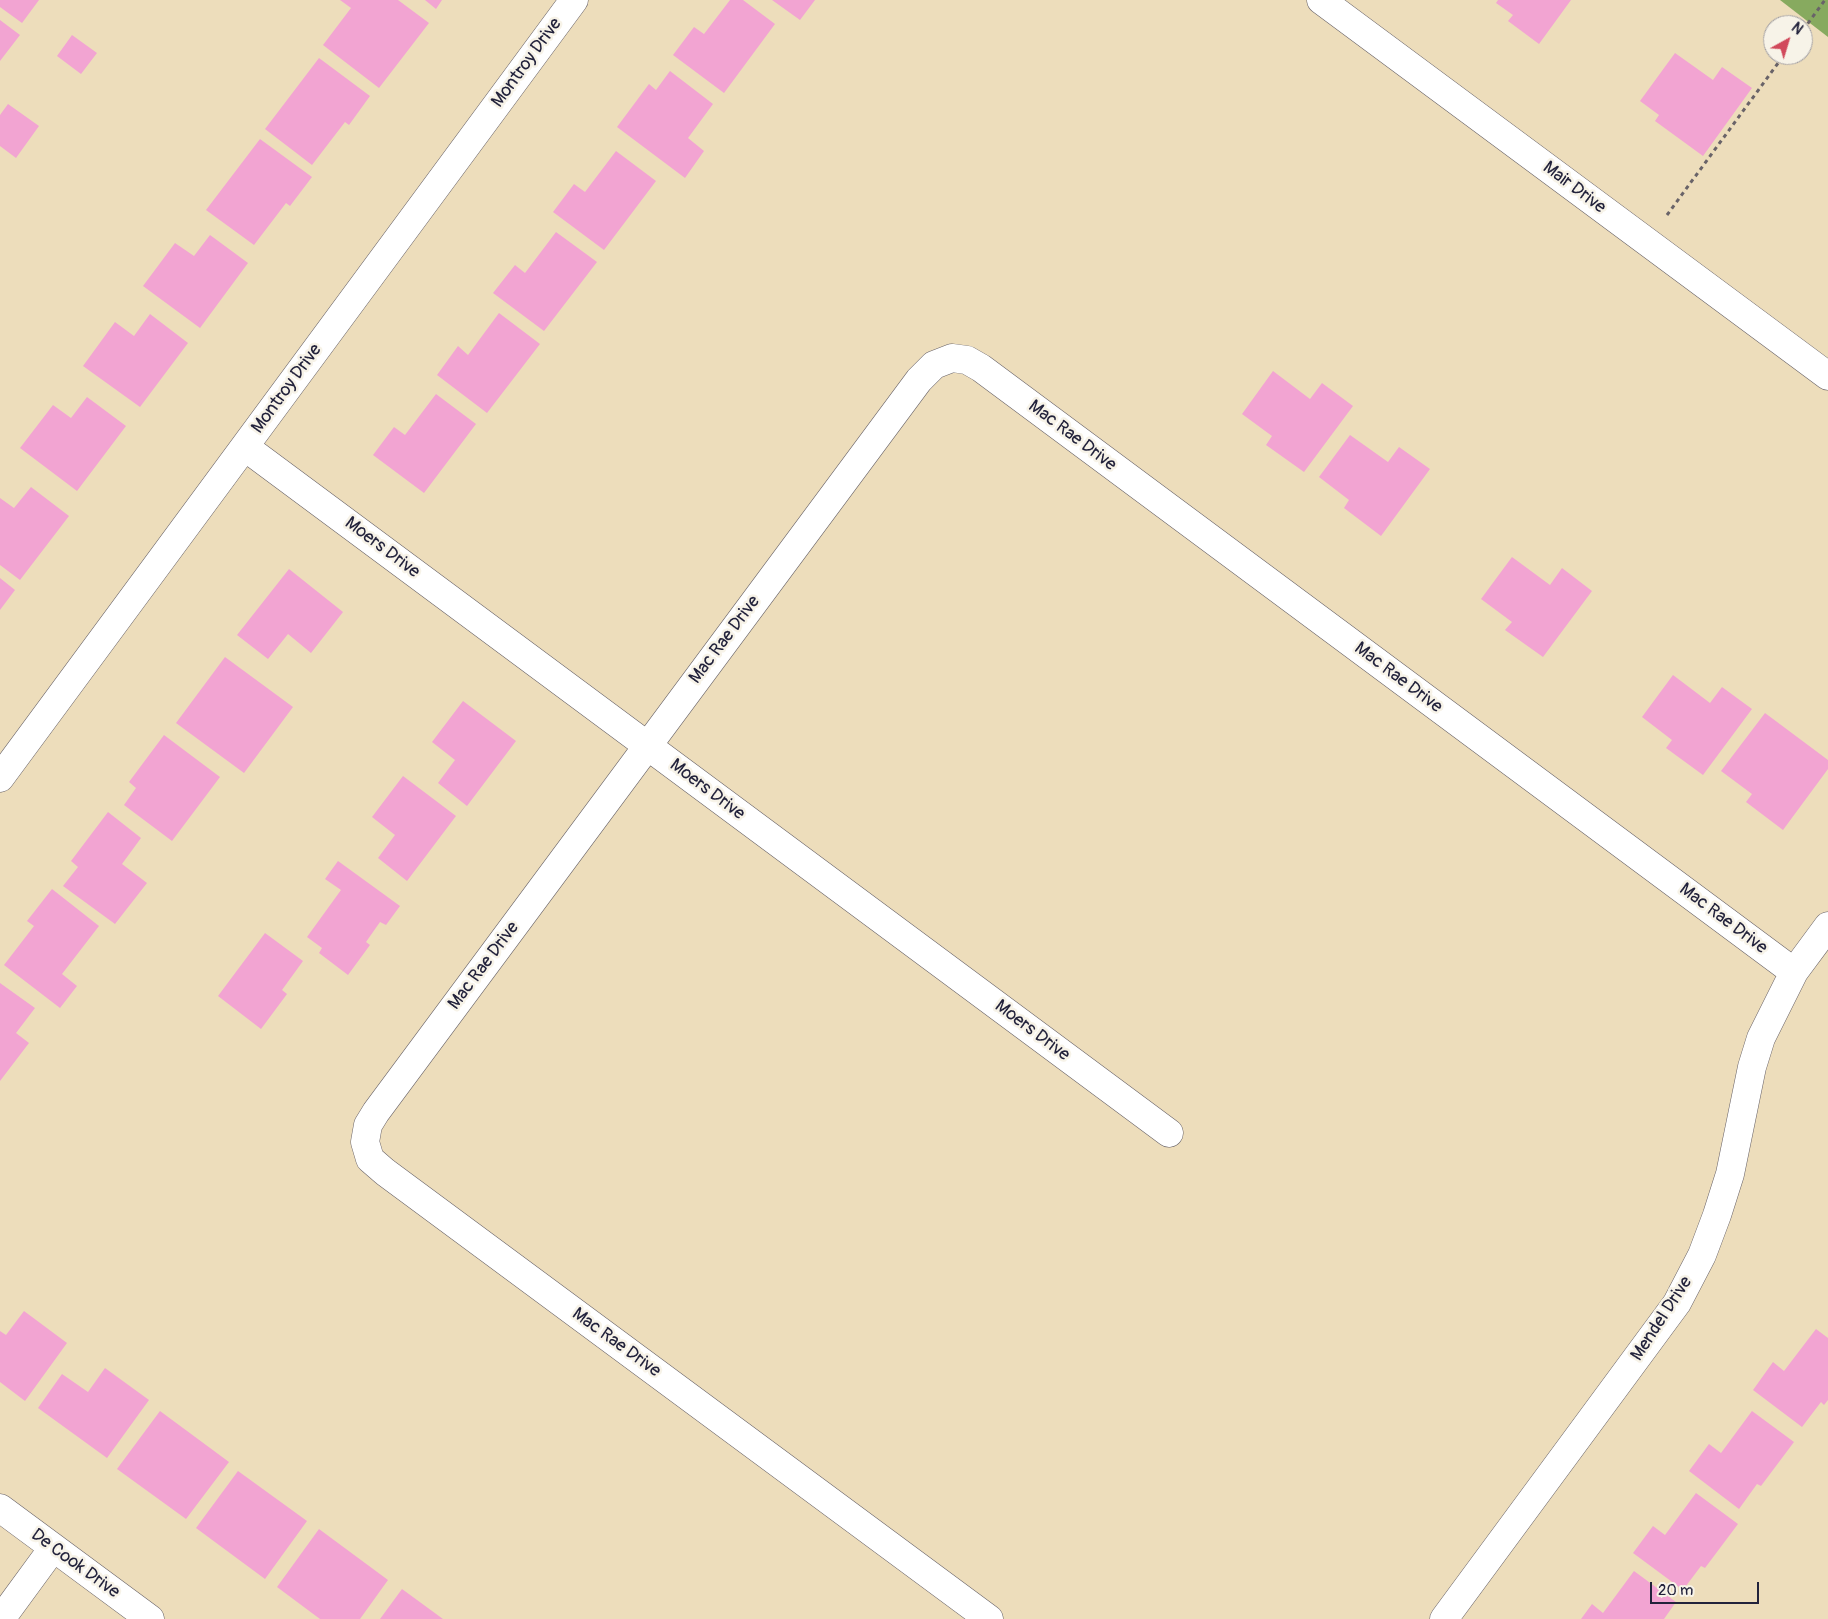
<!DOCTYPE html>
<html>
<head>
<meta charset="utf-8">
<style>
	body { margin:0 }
	#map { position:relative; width:1828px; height:1619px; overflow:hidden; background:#edddbb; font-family:Pangolin,sans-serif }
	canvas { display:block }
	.north { position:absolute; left:1763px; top:15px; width:50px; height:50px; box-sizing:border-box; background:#f7f3e8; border:1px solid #a29fa3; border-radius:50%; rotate:39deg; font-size:14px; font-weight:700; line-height:20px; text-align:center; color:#22223b }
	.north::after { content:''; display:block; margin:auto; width:18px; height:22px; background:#d1495b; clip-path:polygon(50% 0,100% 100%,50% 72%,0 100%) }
	.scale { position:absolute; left:1650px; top:1582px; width:109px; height:22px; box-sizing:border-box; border:2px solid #22223b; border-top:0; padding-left:6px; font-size:15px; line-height:18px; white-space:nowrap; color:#22223b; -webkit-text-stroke:4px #f7f3e8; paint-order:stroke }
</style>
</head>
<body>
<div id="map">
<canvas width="1828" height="1619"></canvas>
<div class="north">N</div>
<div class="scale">20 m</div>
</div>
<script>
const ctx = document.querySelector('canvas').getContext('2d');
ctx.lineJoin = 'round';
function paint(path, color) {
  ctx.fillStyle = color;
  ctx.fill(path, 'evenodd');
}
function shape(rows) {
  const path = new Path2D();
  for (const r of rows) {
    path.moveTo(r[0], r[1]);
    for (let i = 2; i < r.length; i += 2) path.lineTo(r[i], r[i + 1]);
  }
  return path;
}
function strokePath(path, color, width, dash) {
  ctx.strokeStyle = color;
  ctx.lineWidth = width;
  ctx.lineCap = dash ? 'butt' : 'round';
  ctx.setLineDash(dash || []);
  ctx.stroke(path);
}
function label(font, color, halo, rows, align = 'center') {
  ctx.font = font + ' Pangolin,sans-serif';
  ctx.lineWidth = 5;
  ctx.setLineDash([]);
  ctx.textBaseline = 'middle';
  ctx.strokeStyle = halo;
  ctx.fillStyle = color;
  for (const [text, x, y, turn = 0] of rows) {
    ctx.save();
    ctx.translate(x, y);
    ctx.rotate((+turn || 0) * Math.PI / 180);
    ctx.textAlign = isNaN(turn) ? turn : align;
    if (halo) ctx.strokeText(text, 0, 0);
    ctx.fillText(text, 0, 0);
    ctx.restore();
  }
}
paint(shape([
	[1780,0,1828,0,1828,37]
]), '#87aa5f');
paint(shape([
	[0,0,39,0,22,23,0,7],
	[340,0,398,0,429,23,379,88,323,45,351,8],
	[425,0,442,0,436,9],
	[730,0,743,0,775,24,724,93,673,55,694,27,704,34],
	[772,0,815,0,800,20],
	[1498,0,1571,0,1539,44,1508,21,1513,15,1496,3],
	[0,20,20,35,0,61],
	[72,35,97,53,81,74,57,56],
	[1675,53,1713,80,1722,67,1752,88,1703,156,1655,121,1659,115,1640,101],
	[319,58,370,96,349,125,345,122,312,165,265,129],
	[670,71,713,104,688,138,704,151,685,178,617,127,649,84,656,90],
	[8,104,39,126,16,158,0,146,0,115],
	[260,139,312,177,290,206,286,203,254,245,206,210],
	[616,151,656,181,604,250,553,212,574,184,585,192],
	[556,232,597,262,544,331,493,293,515,265,525,273],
	[210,235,248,263,200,328,143,286,175,243,194,256],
	[499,313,540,344,487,413,437,375,458,346,468,355],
	[150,314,188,343,140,407,83,366,115,322,134,336],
	[1273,371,1310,399,1322,383,1353,406,1304,472,1266,445,1272,436,1242,414],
	[436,394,476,424,424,493,373,455,394,427,405,435],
	[87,397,126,426,77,491,20,448,53,405,71,418],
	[1350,435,1388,462,1399,447,1430,469,1381,536,1344,508,1349,500,1319,477],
	[31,487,69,516,20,580,0,565,0,498,14,508],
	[1512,557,1550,585,1562,568,1592,591,1543,657,1505,630,1512,622,1481,599],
	[289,569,343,612,311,653,288,634,268,659,237,635],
	[0,578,15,590,0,610],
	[225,657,293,707,244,773,176,723],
	[1673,675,1710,703,1722,687,1752,709,1703,775,1666,748,1672,740,1642,717],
	[463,701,516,741,467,806,438,783,455,760,432,742],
	[1765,713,1828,760,1828,769,1783,830,1746,802,1752,794,1721,771],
	[164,735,220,777,172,841,124,805,136,788,129,782],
	[403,776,456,816,407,881,378,858,395,835,372,817],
	[108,812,141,838,122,864,147,883,115,924,63,886,78,867,71,861],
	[338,861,400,906,386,925,380,922,366,942,370,945,348,975,319,953,322,948,307,937,341,890,325,879],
	[52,889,99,926,62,974,77,986,60,1008,4,965,34,926,27,921],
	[265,933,303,961,282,990,287,994,261,1029,218,996],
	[0,983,35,1008,16,1033,29,1043,0,1081],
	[24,1311,67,1343,25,1401,0,1382,0,1331,6,1335],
	[1816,1329,1828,1338,1828,1400,1824,1405,1821,1402,1802,1427,1753,1390,1773,1362,1784,1371],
	[105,1368,149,1400,107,1458,38,1408,62,1374,88,1392],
	[160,1411,229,1462,186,1519,117,1469],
	[1752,1411,1794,1442,1761,1486,1757,1484,1739,1509,1689,1471,1709,1444,1721,1453],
	[238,1471,307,1521,265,1579,196,1528],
	[1696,1493,1738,1524,1705,1568,1701,1566,1683,1590,1633,1553,1653,1526,1665,1535],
	[319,1529,388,1580,360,1619,320,1619,277,1587],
	[1634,1571,1676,1602,1664,1619,1581,1619,1592,1604,1603,1613],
	[402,1589,443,1619,380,1619]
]), '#f2a4d2');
const minor = shape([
	[1321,0,1828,376],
	[245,447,1169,1133],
	[0,778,574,0],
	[0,1508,150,1619],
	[1,1619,53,1548],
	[989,1619,385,1172,370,1159,365,1142,368,1125,376,1112,919,380,934,365,952,358,967,360,981,368,1794,972],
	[1444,1619,1677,1303,1702,1255,1717,1215,1730,1174,1752,1067,1761,1038,1794,972,1828,926]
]);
strokePath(minor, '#696368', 29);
strokePath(shape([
	[1803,30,1825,0],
	[1667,215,1784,55]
]), '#696368', 3, [4, 4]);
strokePath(minor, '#fff', 28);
label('18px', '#22223b', '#f7f3e8', [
	["Montroy Drive",527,63,-54],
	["Mair Drive",1574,188,37],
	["Montroy Drive",287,389,-54],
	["Mac Rae Drive",1072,436,37],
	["Moers Drive",382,548,37],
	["Mac Rae Drive",725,640,-53],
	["Mac Rae Drive",1398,678,37],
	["Moers Drive",707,790,37],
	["Mac Rae Drive",1723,919,37],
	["Mac Rae Drive",484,966,-53],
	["Moers Drive",1032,1031,37],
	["Mendel Drive",1662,1319,-57],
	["Mac Rae Drive",616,1343,36],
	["De Cook Drive",75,1564,36]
]);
</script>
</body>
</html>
